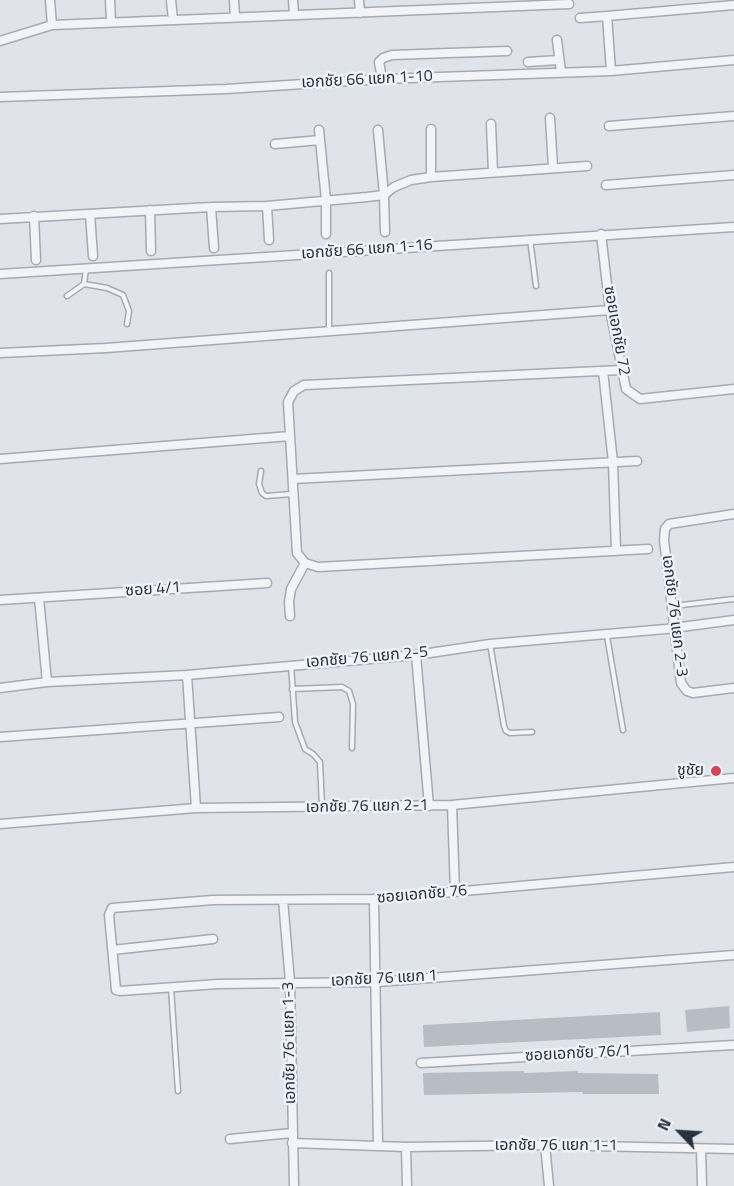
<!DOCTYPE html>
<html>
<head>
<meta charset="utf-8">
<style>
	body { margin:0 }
	#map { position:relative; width:734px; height:1186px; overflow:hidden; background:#e0e3e9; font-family:"Titillium Web",sans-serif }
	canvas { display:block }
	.north { position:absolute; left:650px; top:1102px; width:60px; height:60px; -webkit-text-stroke:4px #eff2f6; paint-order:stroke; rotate:295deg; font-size:16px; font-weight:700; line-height:24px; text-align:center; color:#293140 }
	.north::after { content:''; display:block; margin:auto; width:21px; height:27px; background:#293140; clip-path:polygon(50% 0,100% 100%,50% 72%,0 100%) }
</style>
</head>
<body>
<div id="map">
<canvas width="734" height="1186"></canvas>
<div class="north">N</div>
</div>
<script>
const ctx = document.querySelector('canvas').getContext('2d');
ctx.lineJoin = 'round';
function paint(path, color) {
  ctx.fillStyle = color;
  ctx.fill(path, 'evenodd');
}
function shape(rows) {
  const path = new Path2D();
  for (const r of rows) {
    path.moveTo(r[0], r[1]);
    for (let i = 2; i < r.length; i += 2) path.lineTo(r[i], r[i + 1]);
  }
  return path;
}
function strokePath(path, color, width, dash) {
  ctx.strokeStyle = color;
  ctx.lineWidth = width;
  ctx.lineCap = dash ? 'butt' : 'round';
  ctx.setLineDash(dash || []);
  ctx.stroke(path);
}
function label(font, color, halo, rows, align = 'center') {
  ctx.font = font + ' "Titillium Web","Noto Sans Thai",sans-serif';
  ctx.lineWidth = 5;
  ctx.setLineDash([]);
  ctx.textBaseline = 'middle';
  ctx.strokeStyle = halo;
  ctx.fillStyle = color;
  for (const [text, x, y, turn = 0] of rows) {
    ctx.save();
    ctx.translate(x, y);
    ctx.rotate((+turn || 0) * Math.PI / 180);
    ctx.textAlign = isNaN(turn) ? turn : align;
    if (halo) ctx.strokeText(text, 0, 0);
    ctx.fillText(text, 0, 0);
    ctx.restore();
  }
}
paint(shape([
	[729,1006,730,1028,687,1032,685,1010],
	[660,1012,661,1035,424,1047,423,1025],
	[524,1071,524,1073,578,1071,578,1073,658,1074,659,1094,583,1094,582,1092,424,1095,423,1073]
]), '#b7bcc5');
const lane = shape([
	[530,239,536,286],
	[329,273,329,331],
	[84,284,107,288,123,295,129,311,127,324],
	[67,296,84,284,86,269],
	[261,471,259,484,262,493,266,496,292,494],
	[673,606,734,599],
	[607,636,623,730],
	[490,644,504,726,506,731,510,733,532,732],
	[291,665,295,722,305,749,313,754,320,762,322,807],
	[292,689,342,687,349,691,353,704,352,748],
	[171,988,178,1091]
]);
const street = shape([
	[50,0,52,25],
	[110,0,111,22],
	[171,0,173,20],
	[234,0,235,17],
	[293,0,294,15],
	[359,0,360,13],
	[580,18,607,16],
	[557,40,561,72],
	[0,41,52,25,569,4],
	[528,62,559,60],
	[611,71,607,16,734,5],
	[382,79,379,62,383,58,392,55,507,51],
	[0,97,226,89,382,79,611,71,734,60],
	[550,118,553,168],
	[491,124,493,172],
	[609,126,734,116],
	[431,129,431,177],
	[319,130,326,200,326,234],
	[378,130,384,195,385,232],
	[275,144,320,140],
	[606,185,734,175],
	[267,206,269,240],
	[211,207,214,248],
	[150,210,151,251],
	[90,214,93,256],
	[34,216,36,260],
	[0,219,211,207,267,206,367,197,384,195,394,187,411,180,431,177,587,166],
	[601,234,610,310,626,389,640,399,734,389],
	[0,274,734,227],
	[0,353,106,348,610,310],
	[621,370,304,385,294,391,288,402,297,553,305,563,318,567,648,549],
	[603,371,613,462,616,551],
	[0,459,290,436],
	[293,479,637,461],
	[734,514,669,524,665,529,664,540,681,683,687,691,693,693,734,688],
	[39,598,47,682],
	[0,600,267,583],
	[290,616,289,602,291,589,305,563],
	[416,655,429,806],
	[187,675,196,808],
	[0,688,47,682,187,675,416,655,490,644,666,629,734,620],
	[0,737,279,717],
	[452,805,455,892],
	[0,824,196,808,452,805,734,778],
	[734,867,374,899,213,900,112,908,109,915,116,990,120,991,218,984,377,982,734,955],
	[374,899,378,1144],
	[283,900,290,982,294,1186],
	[113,950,213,939],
	[421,1063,734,1045],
	[230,1139,292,1133],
	[292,1143,406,1147,545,1145,734,1149],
	[545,1145,549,1186],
	[406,1147,407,1186],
	[701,1149,702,1186]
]);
strokePath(lane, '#a5aab3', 7);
strokePath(street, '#a5aab3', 11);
strokePath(lane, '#f3f4f7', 4);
strokePath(street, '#f3f4f7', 8);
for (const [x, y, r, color] of [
	[716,771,6,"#cc4758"]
]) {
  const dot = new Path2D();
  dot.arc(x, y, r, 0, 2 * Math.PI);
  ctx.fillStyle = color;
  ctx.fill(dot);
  strokePath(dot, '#eff2f6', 2);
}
label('16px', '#293140', '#eff2f6', [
	["เอกชัย 66 แยก 1-10",367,80,-3],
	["เอกชัย 66 แยก 1-16",367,250,-4],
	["ซอยเอกชัย 72",616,331,80],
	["ซอย 4/1",153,590,-4],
	["เอกชัย 76 แยก 2-3",674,616,83],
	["เอกชัย 76 แยก 2-5",367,658,-5],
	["เอกชัย 76 แยก 2-1",367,807,-1],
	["ซอยเอกชัย 76",422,895,-5],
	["เอกชัย 76 แยก 1",384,979,-3],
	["เอกชัย 76 แยก 1-3",290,1043,-91],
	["ซอยเอกชัย 76/1",578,1054,-3],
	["เอกชัย 76 แยก 1-1",556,1146]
]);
label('16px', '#293140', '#eff2f6', [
	["ชูชัย",704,771]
], 'right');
</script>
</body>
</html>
